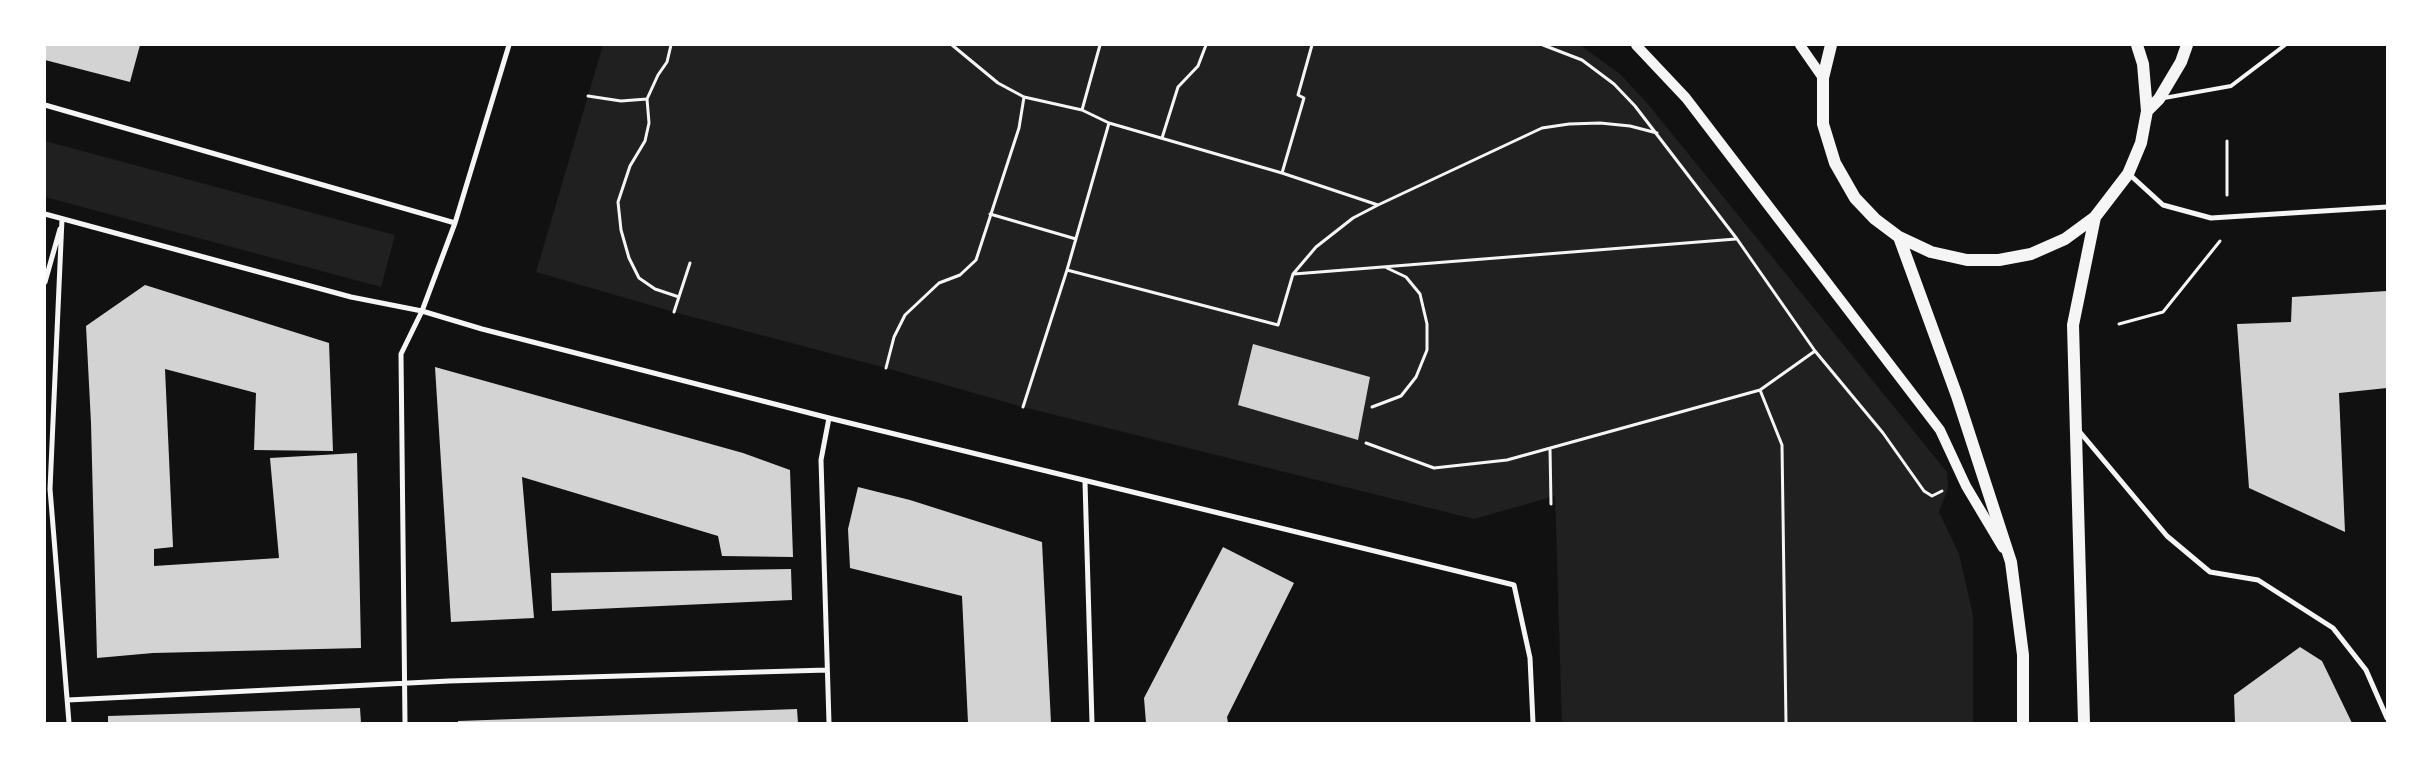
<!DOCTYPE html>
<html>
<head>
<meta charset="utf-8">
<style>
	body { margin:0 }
	#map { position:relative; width:2432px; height:768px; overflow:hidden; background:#111; font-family:"Open Sans",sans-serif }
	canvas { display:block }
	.frame { position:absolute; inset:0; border:46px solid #fff; pointer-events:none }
</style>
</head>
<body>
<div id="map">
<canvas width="2432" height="768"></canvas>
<div class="frame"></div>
</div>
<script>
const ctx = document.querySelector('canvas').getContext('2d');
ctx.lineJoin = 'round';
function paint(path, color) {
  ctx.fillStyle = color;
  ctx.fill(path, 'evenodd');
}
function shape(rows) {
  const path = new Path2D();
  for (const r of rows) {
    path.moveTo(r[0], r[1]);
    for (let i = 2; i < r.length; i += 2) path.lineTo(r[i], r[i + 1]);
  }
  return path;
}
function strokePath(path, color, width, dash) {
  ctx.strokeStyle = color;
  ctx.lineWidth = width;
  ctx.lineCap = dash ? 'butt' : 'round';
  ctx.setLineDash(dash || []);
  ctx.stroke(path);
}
paint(shape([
	[603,45,1580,45,1620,74,1647,103,1947,472,1948,488,1939,512,1959,554,1973,615,1973,723,1562,723,1555,496,1474,519,1023,407,886,368,674,312,536,272],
	[45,141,395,235,381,287,45,197]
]), '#202020');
paint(shape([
	[45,45,140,45,130,82,45,60],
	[145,285,329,343,333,451,254,450,256,393,165,369,173,547,154,549,154,566,279,558,270,458,357,453,361,648,153,653,97,658,91,423,86,326],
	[2387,291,2387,388,2339,393,2345,532,2249,488,2237,324,2291,322,2292,297],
	[1253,344,1370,377,1358,440,1238,405],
	[435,367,743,453,790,470,793,557,722,556,718,536,522,477,534,618,451,622],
	[858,487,910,500,1042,542,1051,723,968,723,962,596,850,568,848,529],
	[1223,547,1294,583,1227,717,1228,723,1146,723,1144,698],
	[791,569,792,600,552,611,551,573],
	[2300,647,2322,661,2352,723,2235,723,2234,695],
	[360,708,361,723,108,723,108,716],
	[797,709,798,723,458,723,458,721]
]), '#d3d3d3');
strokePath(shape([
	[671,45,667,62,658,75,647,99,649,123,645,141,630,166,618,202,621,230,629,258,639,278,655,289,679,297],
	[952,45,998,83,1024,97,1082,110,1109,123,1282,173,1378,205],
	[1543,45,1582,60,1614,84,1635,106,1737,239,1815,351,1883,433,1924,491,1932,496,1942,491],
	[588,96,621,101,647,99],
	[1082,110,1100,45],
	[1109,123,1067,270,1278,325,1293,274,1316,247,1353,218,1378,205,1542,128,1569,124,1600,123,1630,126,1657,133],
	[1162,138,1178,87,1198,66,1206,45],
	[1282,173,1304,98,1298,95,1312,45],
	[2227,195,2227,141],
	[990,214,1076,239],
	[1294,274,1736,239],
	[674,312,690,263],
	[2119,324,2163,312,2220,241],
	[886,368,894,337,905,315,939,283,960,275,976,260,1019,128,1024,97],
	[1760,390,1782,445,1786,723],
	[1023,407,1067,270],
	[1372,407,1401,396,1416,377,1427,350,1427,324,1420,294,1406,277,1387,268],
	[1366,443,1434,468,1507,460,1760,390,1815,351],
	[1550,448,1551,504]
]), '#f5f5f5', 3);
strokePath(shape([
	[2164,98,2231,86,2285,45]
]), '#f5f5f5', 4);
strokePath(shape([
	[45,105,455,223],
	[2129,174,2163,205,2211,218,2387,207],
	[45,214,351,297,422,311,482,329,829,418,1514,585,1530,658,1533,723],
	[62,219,50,489,69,723],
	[45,282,60,229],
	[2079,431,2167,536,2210,572,2258,580,2333,628,2366,670,2387,718],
	[1085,482,1092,723],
	[68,700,449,681,827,670],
	[405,723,401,354,422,311,455,223,509,45],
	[829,723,821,460,829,418]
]), '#f5f5f5', 5);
strokePath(shape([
	[1636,45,1686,98,1940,430,1966,486,2003,548],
	[1800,45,1823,78]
]), '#f5f5f5', 10);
strokePath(shape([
	[1831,45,1823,78,1823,124,1835,163,1855,198,1875,219,1899,237,1931,252,1967,260,1999,260,2031,254,2065,239,2095,217,2128,174,2141,143,2147,111,2143,64,2137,45],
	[2147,111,2159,99,2181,62,2187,45],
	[1899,237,1957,396,2011,562,2023,655,2023,723],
	[2084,723,2073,325,2095,217]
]), '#f5f5f5', 12);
</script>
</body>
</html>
